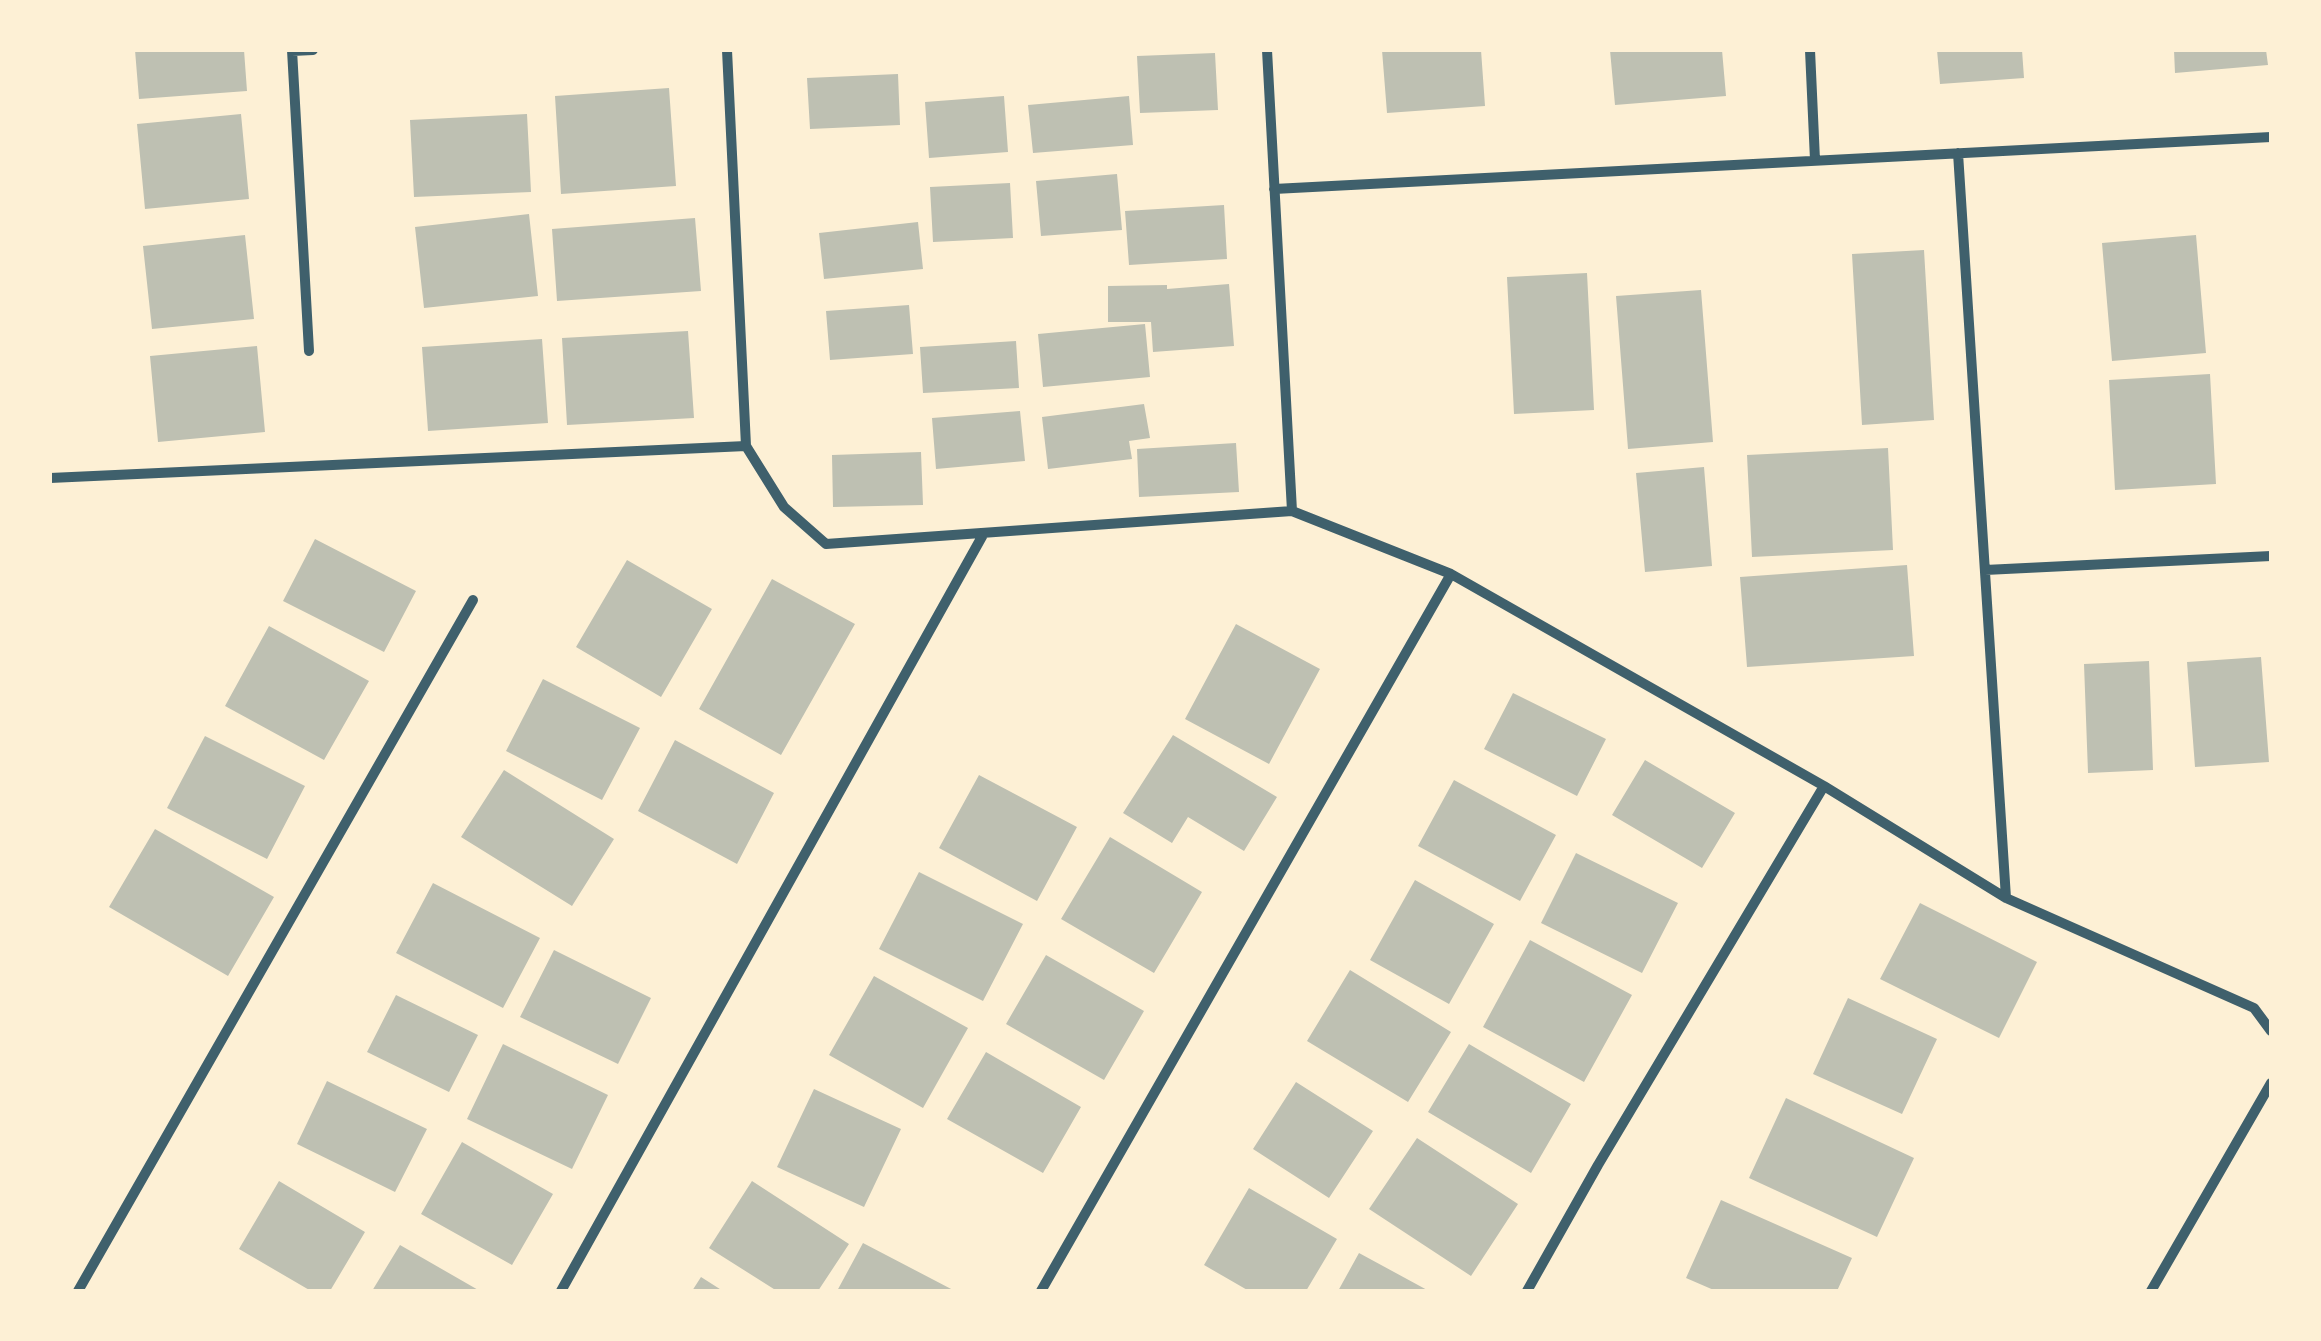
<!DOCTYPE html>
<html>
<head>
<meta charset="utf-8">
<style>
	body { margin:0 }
	#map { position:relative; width:2321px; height:1341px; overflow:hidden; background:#fdf0d5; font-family:"Archivo Narrow",sans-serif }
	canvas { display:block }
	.frame { position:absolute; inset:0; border:52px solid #fdf0d5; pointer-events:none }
</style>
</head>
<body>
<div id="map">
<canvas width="2321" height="1341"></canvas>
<div class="frame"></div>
</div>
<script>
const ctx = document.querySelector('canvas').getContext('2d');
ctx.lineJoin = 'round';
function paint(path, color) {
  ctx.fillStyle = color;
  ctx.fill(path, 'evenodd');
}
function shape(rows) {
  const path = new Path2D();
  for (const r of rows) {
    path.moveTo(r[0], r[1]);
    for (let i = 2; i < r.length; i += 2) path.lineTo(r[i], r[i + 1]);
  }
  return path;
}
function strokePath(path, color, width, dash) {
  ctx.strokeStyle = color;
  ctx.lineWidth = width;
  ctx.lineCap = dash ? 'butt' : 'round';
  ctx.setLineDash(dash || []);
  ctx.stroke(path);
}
paint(shape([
	[135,50,244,50,247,91,139,99],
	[1382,50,1481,50,1485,106,1387,113],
	[1610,50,1722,50,1726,96,1615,105],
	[1937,50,2022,50,2024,78,1940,84],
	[2174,50,2266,50,2268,65,2175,73],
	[1215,53,1218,110,1140,113,1137,56],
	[898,74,900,125,810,129,807,78],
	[669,88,676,186,561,194,555,96],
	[1004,96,1008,152,929,158,925,102],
	[1129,96,1133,145,1033,153,1028,105],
	[241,114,249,199,145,209,137,124],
	[527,114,531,192,414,197,410,120],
	[1117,174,1122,230,1041,236,1036,181],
	[1010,183,1013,238,933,242,930,187],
	[1224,205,1227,259,1129,265,1125,211],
	[529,214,538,296,424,308,415,227],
	[695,218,701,291,557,301,552,229],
	[918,222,923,269,824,279,819,233],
	[245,235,254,319,152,329,143,246],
	[2196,235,2206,353,2112,361,2102,243],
	[1924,250,1934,420,1862,425,1852,254],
	[1587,273,1594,410,1514,414,1507,277],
	[1229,284,1234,346,1153,352,1151,322,1108,322,1108,286,1167,285,1167,289],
	[1701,290,1713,442,1628,449,1616,296],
	[909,305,913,354,830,360,826,311],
	[1145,324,1150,377,1043,387,1038,334],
	[688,331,694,418,567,425,562,338],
	[542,339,548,423,428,431,422,347],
	[1016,341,1019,388,923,393,920,347],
	[257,346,265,432,158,442,150,356],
	[2210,374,2216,484,2115,490,2109,380],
	[1144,404,1150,438,1129,441,1132,459,1048,469,1042,417],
	[1020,411,1025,461,936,469,932,418],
	[1236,443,1239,492,1139,497,1137,449],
	[1888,448,1893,550,1752,557,1747,455],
	[921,452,923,505,833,507,832,455],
	[1704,467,1712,566,1645,572,1636,473],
	[315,539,416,591,384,652,283,601],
	[627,560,712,609,661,697,576,647],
	[1907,565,1914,656,1747,667,1740,577],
	[772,579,855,624,781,755,699,709],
	[1236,624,1320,669,1269,764,1185,719],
	[269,626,369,681,324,760,225,706],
	[2261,657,2269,762,2195,767,2187,662],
	[2149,661,2153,770,2088,773,2084,664],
	[543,679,640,728,602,800,506,751],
	[1513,693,1606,739,1577,796,1484,749],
	[1173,735,1277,797,1244,851,1188,817,1172,843,1123,813],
	[205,736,305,786,267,859,167,808],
	[675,740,774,793,737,864,638,811],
	[1645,760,1735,813,1702,868,1612,815],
	[504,770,614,839,572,906,461,837],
	[979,775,1077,827,1037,901,939,848],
	[1454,780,1556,835,1520,901,1418,846],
	[155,829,274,897,228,976,109,907],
	[1110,837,1202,892,1154,973,1061,919],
	[1576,853,1678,903,1642,973,1541,923],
	[919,872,1023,924,983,1001,879,949],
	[1415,880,1494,924,1449,1004,1370,960],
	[433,883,540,938,503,1008,396,953],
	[1920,903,2037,962,1999,1038,1880,979],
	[1530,940,1632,995,1584,1082,1483,1027],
	[554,950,651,998,618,1064,520,1017],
	[1046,955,1144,1011,1104,1080,1006,1024],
	[1350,970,1451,1032,1408,1102,1307,1041],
	[874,976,968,1028,923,1108,829,1055],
	[396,995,478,1035,449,1092,367,1052],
	[1848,998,1937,1039,1902,1114,1813,1074],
	[503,1044,608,1095,572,1169,467,1119],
	[1469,1044,1571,1104,1531,1173,1428,1112],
	[986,1052,1081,1107,1043,1173,947,1119],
	[327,1081,427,1129,395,1192,297,1144],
	[1296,1082,1373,1131,1329,1198,1253,1149],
	[814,1089,901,1129,864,1207,777,1167],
	[1786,1098,1914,1158,1877,1237,1749,1178],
	[1417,1138,1518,1204,1471,1276,1369,1209],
	[462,1142,553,1194,512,1265,421,1214],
	[279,1181,365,1232,330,1291,311,1291,239,1249],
	[752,1181,849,1244,818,1291,777,1291,709,1248],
	[1249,1188,1337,1239,1306,1291,1249,1291,1204,1265],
	[1721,1200,1852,1258,1837,1291,1716,1291,1686,1278],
	[863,1243,955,1291,837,1291],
	[400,1245,480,1291,372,1291],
	[1359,1253,1429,1291,1338,1291],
	[701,1277,723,1291,692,1291]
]), '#bec0b2');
strokePath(shape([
	[292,50,309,351],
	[727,50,746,446],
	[1267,50,1292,511],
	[1810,50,1815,160],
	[292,51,313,50],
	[1958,153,2006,898],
	[1274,189,2271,137],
	[50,478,746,446,784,507,826,544,1292,511,1451,574,1824,786,2006,898,2254,1008,2271,1031],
	[1985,570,2271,556],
	[78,1291,473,600],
	[561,1291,984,533],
	[1041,1291,1451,574],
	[1527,1291,1598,1165,1824,786],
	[2151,1291,2271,1083]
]), '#3f606c', 10);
</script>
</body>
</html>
